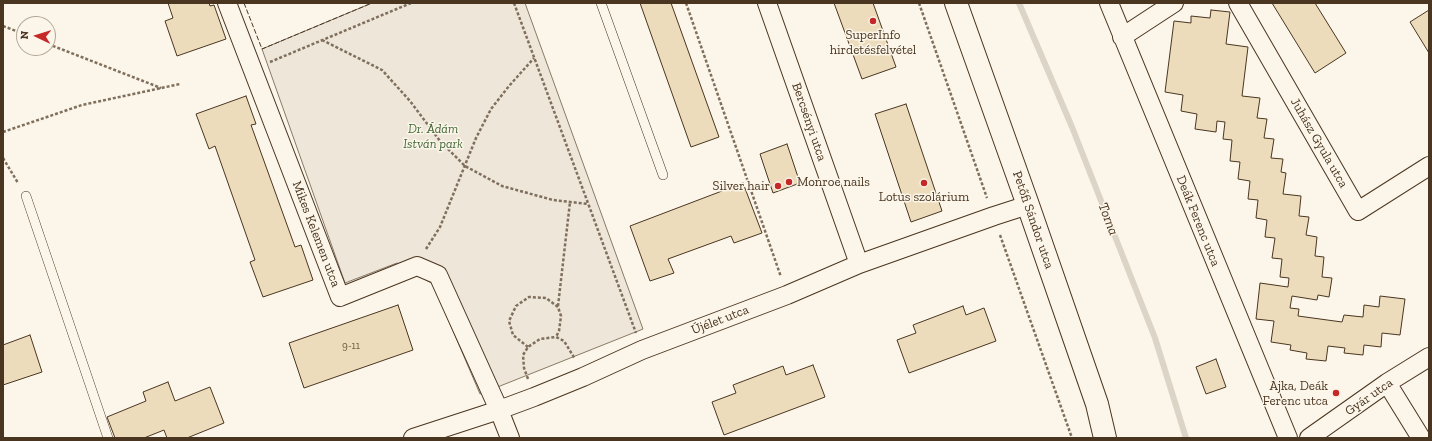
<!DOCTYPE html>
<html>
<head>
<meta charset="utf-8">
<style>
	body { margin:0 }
	#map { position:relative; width:1432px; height:441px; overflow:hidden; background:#fbf6e9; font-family:"Zilla Slab",serif }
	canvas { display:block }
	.frame { position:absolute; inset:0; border:4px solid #4a3520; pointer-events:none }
	.north { position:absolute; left:16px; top:16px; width:40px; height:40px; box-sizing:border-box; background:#fbf6e9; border:1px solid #b4a999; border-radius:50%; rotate:274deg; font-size:11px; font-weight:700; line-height:16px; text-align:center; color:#4a3520 }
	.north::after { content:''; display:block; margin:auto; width:14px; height:18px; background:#c62828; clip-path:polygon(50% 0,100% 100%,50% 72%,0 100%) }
</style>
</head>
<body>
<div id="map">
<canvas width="1432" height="441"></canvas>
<div class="frame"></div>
<div class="north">N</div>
</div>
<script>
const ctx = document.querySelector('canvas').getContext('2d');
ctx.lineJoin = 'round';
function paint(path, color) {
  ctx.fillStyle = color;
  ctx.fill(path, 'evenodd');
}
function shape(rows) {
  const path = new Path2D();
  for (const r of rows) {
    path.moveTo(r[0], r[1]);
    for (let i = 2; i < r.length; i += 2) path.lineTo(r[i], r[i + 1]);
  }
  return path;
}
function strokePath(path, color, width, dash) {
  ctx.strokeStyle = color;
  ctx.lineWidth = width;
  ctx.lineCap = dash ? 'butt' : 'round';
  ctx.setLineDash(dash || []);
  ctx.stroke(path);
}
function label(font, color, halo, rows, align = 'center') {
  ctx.font = font + ' "Zilla Slab",serif';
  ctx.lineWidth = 3;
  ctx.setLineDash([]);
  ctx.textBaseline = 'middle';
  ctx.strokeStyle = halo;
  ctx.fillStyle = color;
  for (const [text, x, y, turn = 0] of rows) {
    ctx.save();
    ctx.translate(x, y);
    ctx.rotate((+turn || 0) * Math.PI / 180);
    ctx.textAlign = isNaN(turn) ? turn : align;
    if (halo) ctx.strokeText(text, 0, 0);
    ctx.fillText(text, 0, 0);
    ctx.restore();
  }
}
const green = shape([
	[372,3,525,3,643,329,480,394,433,284,397,263,345,283,262,49,372,3]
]);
paint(green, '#ede6d9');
strokePath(green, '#887966', 1);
strokePath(shape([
	[1019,3,1072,127,1155,338,1186,438]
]), '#dcd4c6', 6);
const building = shape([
	[168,3,209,3,210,6,214,5,226,39,177,56,165,21,173,18,168,3],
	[640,3,671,3,719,137,691,147,640,3],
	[834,3,873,3,896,67,862,79,834,3],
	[1272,3,1315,3,1346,53,1315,73,1272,3],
	[1211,10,1230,12,1226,44,1248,47,1242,96,1260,98,1257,118,1267,119,1264,138,1274,139,1271,158,1283,159,1281,172,1286,173,1283,194,1301,196,1299,216,1309,217,1306,235,1317,237,1315,256,1324,257,1322,277,1332,278,1329,297,1318,295,1317,300,1292,296,1290,308,1299,309,1298,316,1342,322,1344,315,1363,317,1364,305,1379,307,1380,296,1405,299,1400,335,1382,333,1381,347,1364,345,1363,355,1344,353,1345,348,1328,346,1326,361,1306,359,1307,353,1290,350,1291,345,1271,342,1274,321,1256,319,1260,283,1288,287,1289,278,1280,277,1282,259,1272,258,1275,238,1265,237,1267,220,1256,218,1258,200,1248,199,1250,181,1238,179,1240,162,1230,161,1232,140,1223,139,1225,122,1217,121,1216,132,1195,129,1197,114,1181,111,1183,95,1165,92,1174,21,1191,23,1191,16,1210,18,1211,10],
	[1429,10,1429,53,1410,22,1429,10],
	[246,96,256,124,251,125,295,247,301,245,313,280,263,297,250,262,255,260,215,146,209,149,196,114,246,96],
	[906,104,942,211,911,222,875,114,906,104],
	[787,144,800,183,773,193,760,154,787,144],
	[743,183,762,233,734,243,731,236,668,259,674,273,650,281,630,226,743,183],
	[398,305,413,350,304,388,289,343,398,305],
	[963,306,966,315,984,308,996,341,909,373,897,340,916,333,913,325,963,306],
	[30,335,42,372,3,385,3,345,30,335],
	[1216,359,1226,387,1206,394,1196,367,1216,359],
	[813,365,825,397,724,435,712,402,736,393,733,385,783,366,786,375,813,365],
	[168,382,175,401,210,387,224,423,187,438,167,438,164,430,144,438,115,438,107,417,146,401,143,392,168,382]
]);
paint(building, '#ecdcbc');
strokePath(building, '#4a3520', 1);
const lane = shape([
	[601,3,663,175],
	[26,196,108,438]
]);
const street = shape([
	[227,3,340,297,417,266,438,275,499,410,510,438],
	[767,3,859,264],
	[1109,3,1288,438],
	[1238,3,1358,211,1429,166],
	[1122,37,1174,3],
	[1387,383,1421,438],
	[413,438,499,410,534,397,583,377,642,350,787,295,859,264,994,216,1028,205],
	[1309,438,1387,383,1429,357]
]);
const secondary = shape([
	[956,3,1028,205,1097,404,1105,438]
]);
strokePath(lane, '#4a3520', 10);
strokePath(street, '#4a3520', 20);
strokePath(secondary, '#4a3520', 24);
strokePath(shape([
	[514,3,636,333],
	[686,3,781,277],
	[919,3,987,198],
	[3,26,24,34],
	[322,40,382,70,410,101,440,141,465,166,502,186,553,200,588,204],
	[48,44,161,88],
	[270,62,411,3],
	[3,132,82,105,180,84],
	[3,158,18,183],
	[1000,235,1072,438],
	[426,249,440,227,476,138,491,109,509,86,534,58],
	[558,306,570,202],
	[528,347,513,335,509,321,516,306,529,297,546,298,558,307,561,316,559,331,556,337],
	[528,379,524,368,523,355,528,347,540,339,556,337,564,341,575,359]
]), '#7f6f5c', 2.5, [3, 2]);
strokePath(lane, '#fbf6e9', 9);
strokePath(street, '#fbf6e9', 18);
strokePath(secondary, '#fbf6e9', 22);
strokePath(shape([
	[244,3,262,49,372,3]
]), '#4a3520', 1, [5, 2]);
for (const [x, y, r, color] of [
	[873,21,4,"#c62828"],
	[789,182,4,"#c62828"],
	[924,183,4,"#c62828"],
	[778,186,4,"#c62828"],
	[1336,393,4,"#c62828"]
]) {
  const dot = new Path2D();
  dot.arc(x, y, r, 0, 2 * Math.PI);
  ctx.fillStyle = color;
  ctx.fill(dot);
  strokePath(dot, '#fbf6e9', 1.5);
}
label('11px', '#725f47', null, [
	["9-11",351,346]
]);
label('13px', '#4a3520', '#fbf6e9', [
	["SuperInfo",873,35],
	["hirdetésfelvétel",873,50],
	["Monroe nails",797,182,"left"],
	["Silver hair",770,186,"right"],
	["Lotus szolárium",924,197],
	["Ajka, Deák",1328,386,"right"],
	["Ferenc utca",1328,401,"right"]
]);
label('13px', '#4a3520', '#fbf6e9', [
	["Bercsényi utca",809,122,71],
	["Juhász Gyula utca",1319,143,60],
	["Petőfi Sándor utca",1033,220,71],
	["Deák Ferenc utca",1198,221,68],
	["Mikes Kelemen utca",316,234,69],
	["Újélet utca",720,320,-21],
	["Gyár utca",1369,397,-35]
]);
label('italic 13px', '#436837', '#fbf6e9', [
	["Dr. Ádám",433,129],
	["István park",433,144]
]);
label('italic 14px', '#4a3520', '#fbf6e9', [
	["Torna",1108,219,69]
]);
</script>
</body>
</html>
